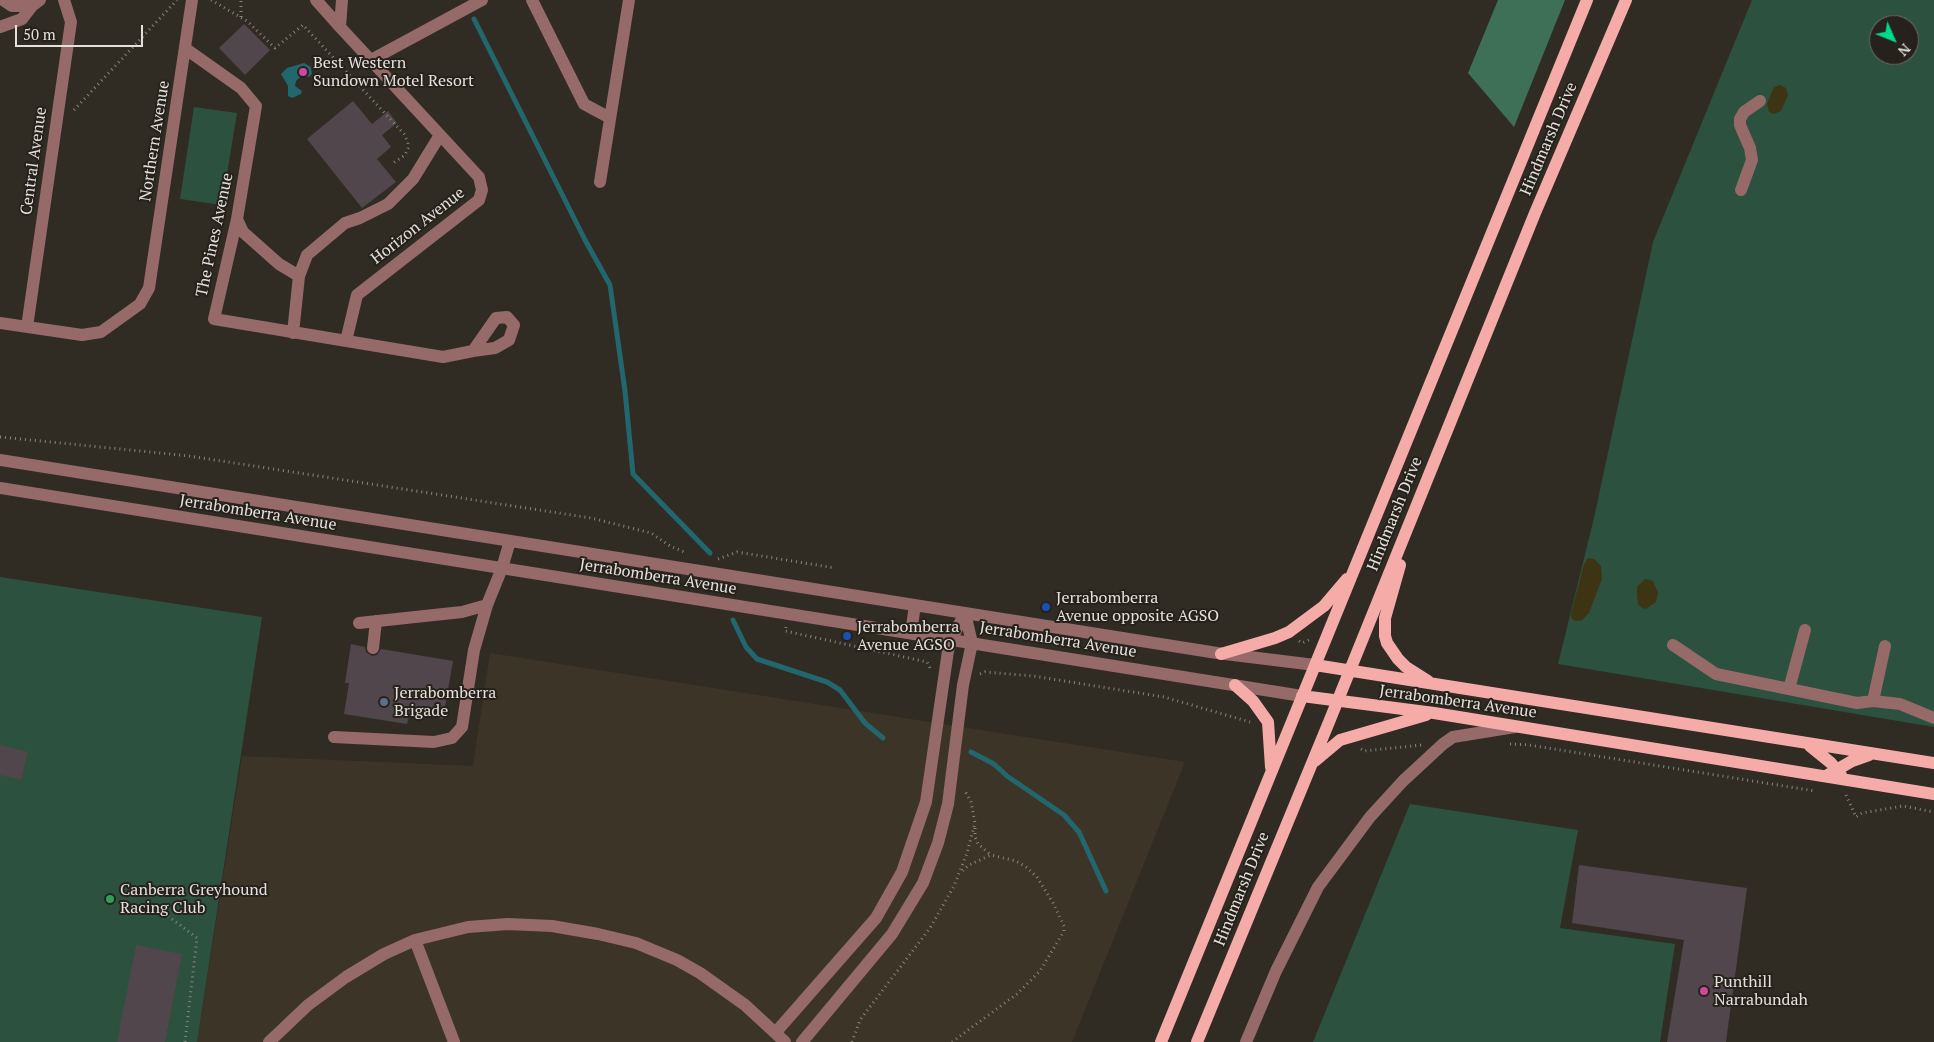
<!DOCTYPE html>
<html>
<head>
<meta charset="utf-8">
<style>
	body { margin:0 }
	#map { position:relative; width:1934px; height:1042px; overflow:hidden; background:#302c24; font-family:"PT Serif",serif }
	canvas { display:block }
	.north { position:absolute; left:1869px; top:15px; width:50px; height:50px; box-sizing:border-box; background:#26221b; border:1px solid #726e68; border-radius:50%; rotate:134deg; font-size:14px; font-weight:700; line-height:20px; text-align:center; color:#e4e1dc }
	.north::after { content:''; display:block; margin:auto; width:18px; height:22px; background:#00d98c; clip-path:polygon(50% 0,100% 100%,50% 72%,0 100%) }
	.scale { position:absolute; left:15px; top:25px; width:128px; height:22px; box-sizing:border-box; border:2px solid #e4e1dc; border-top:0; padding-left:6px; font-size:15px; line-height:18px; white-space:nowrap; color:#e4e1dc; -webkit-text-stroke:4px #26221b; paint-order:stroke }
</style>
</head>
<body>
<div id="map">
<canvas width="1934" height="1042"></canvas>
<div class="north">N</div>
<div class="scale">50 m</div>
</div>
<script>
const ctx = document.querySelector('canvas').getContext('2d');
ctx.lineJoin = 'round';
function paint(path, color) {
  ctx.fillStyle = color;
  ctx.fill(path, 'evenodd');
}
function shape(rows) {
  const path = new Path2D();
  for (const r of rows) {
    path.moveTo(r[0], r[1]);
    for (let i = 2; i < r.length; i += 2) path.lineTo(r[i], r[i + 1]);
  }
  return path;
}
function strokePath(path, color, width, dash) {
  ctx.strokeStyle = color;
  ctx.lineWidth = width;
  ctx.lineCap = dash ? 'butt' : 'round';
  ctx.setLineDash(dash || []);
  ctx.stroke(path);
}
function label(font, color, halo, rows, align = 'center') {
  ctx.font = font + ' "PT Serif",serif';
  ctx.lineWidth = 4;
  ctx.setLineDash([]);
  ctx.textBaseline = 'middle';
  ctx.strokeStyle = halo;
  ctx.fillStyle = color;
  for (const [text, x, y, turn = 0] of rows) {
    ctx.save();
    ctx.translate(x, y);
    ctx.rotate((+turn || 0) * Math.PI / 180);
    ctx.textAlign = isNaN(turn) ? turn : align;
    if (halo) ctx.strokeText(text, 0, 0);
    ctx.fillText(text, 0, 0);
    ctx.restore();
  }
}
paint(shape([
	[490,653,1185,762,1072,1042,197,1042,242,756,473,766]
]), '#3c3427');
paint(shape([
	[1752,0,1934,0,1934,727,1558,664,1594,518,1653,242],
	[1879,25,1909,25,1909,55,1879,55],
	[194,107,237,113,222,205,180,199],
	[0,577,262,617,197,1042,0,1042],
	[1410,804,1578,830,1560,928,1675,944,1660,1042,1313,1042]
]), '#2c513f');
paint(shape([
	[1498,0,1565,0,1514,127,1468,73]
]), '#3d7057');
paint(shape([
	[1780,85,1786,88,1788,95,1781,111,1774,114,1769,112,1767,104,1774,87],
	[1588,558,1594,559,1601,566,1602,579,1589,613,1582,620,1575,621,1571,618,1571,614,1584,564],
	[1645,579,1653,581,1658,593,1656,602,1646,609,1642,608,1638,604,1637,595,1637,587]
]), '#3c3413');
paint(shape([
	[304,63,311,67,312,74,309,77,301,76,296,81,295,86,302,91,301,94,292,98,288,96,288,86,281,74,287,68]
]), '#22676e');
strokePath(shape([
	[474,19,585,240,610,285,625,391,633,474,710,553],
	[733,620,746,647,757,659,827,682,840,690,865,723,883,738],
	[971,752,994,764,1007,776,1064,815,1079,832,1106,891]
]), '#22676e', 5);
paint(shape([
	[244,24,270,50,245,75,219,48],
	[353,101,372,124,388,111,397,123,382,135,391,147,377,159,396,182,362,208,307,139],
	[351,644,365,647,366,652,372,656,377,655,381,649,453,661,443,719,410,713,407,724,344,714,349,683,345,683],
	[0,745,28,752,21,780,0,775],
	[1579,865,1747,888,1726,1042,1667,1042,1684,940,1572,923],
	[136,945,182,954,165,1042,117,1042]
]), '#50464b');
strokePath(shape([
	[211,0,247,21,275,48,303,25,404,134,408,142,408,148,405,155,393,163],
	[241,17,241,0],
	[74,110,177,0],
	[0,437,189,456,591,518,651,533,670,546,687,553],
	[718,559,737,552,835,568],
	[786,627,785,631,927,662,930,668],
	[1299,641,1302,643,1311,639],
	[980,674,985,672,1033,676,1164,697,1250,722],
	[1510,744,1529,745,1815,791],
	[1361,749,1364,751,1422,745],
	[1846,795,1856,817,1862,813,1903,806,1934,812],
	[975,828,975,837,978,844,991,855],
	[168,916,197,938,185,1042],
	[852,1042,860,1020,930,928,954,886,967,853,975,823,971,802,964,789],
	[952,1042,1017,994,1040,971,1064,931,1064,926,1053,903,1037,877,1026,867,1016,861,991,855,969,865,960,873]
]), '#88857e', 3, [1, 4]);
strokePath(shape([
	[3,0,12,6,32,6],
	[316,0,340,27],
	[342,0,340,27,479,177,482,190,479,200,357,295,346,341],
	[532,0,584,104,610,118],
	[0,27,22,19,32,6,40,0],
	[186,49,241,88,256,106,237,219,214,319,443,357,473,351,496,318,507,317,514,325,509,340,495,348,473,351],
	[371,60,482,0],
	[600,182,629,0],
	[1741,190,1752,160,1750,148,1740,125,1740,119,1744,112,1760,101],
	[237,219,243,232,279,264,299,276],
	[0,323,82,335,101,332,140,304,149,288,192,0],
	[27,327,71,22,64,0],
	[293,333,299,276,307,255,345,223,360,218,388,204,413,179,440,135],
	[0,460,1217,653,1315,665],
	[0,488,1302,696],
	[359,623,462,612,487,605],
	[1805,630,1789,689,1857,703,1873,701,1900,704,1934,718],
	[911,633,915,605],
	[1673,645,1716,674,1789,689],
	[373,648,376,621],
	[1873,701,1885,646],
	[334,737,434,742,452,738,462,727,474,650,487,605,502,568,510,541],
	[415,940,454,1042],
	[776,1032,876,918,902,872,926,802,948,651,951,640,965,613],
	[269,1042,308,1005,346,977,384,954,415,940,468,927,508,924,552,926,598,934,636,943,677,960,700,973,745,1005,785,1042],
	[802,1042,892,934,923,883,938,843,948,804,963,685,972,643,965,613],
	[1246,1042,1276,971,1318,887,1370,817,1403,781,1443,744,1453,737,1515,727]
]), '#966a68', 12);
strokePath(shape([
	[1400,565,1385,618,1385,636,1387,643,1398,659,1406,667,1428,681],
	[1221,654,1275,638,1289,632,1324,606,1347,579],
	[1315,665,1934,763],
	[1235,685,1253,701,1268,722,1271,767],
	[1302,696,1434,713,1934,794],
	[1810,746,1831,763,1841,775],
	[1315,761,1340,740,1426,715],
	[1826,776,1852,761,1869,755],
	[1161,1042,1587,0],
	[1197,1042,1329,722,1535,213,1626,0]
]), '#f5aca8', 12);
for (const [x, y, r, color] of [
	[303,72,5,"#d1479c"],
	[1046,607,5,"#1a4fb4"],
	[847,636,5,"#1a4fb4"],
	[384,702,5,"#5c6f8a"],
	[110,899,5,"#2e9e5b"],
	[1704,991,5,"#d1479c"]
]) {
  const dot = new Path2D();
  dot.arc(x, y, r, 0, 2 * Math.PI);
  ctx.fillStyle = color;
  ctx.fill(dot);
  strokePath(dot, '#26221b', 2);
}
label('16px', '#e4e1dc', '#26221b', [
	["Best Western",313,63],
	["Sundown Motel Resort",313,81],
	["Jerrabomberra",1056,598],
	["Avenue opposite AGSO",1056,616],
	["Jerrabomberra",857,627],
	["Avenue AGSO",857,645],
	["Jerrabomberra",394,693],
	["Brigade",394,711],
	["Canberra Greyhound",120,890],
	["Racing Club",120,908],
	["Punthill",1714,982],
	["Narrabundah",1714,1000]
], 'left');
label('16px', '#e4e1dc', '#26221b', [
	["Hindmarsh Drive",1549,139,-67],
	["Northern Avenue",155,141,-81],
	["Central Avenue",34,161,-82],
	["Horizon Avenue",418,226,-38],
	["The Pines Avenue",215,235,-78],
	["Jerrabomberra Avenue",258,513,9],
	["Hindmarsh Drive",1395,514,-68],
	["Jerrabomberra Avenue",658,577,9],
	["Jerrabomberra Avenue",1058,640,9],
	["Jerrabomberra Avenue",1458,702,8],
	["Hindmarsh Drive",1242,889,-68]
]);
</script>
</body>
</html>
